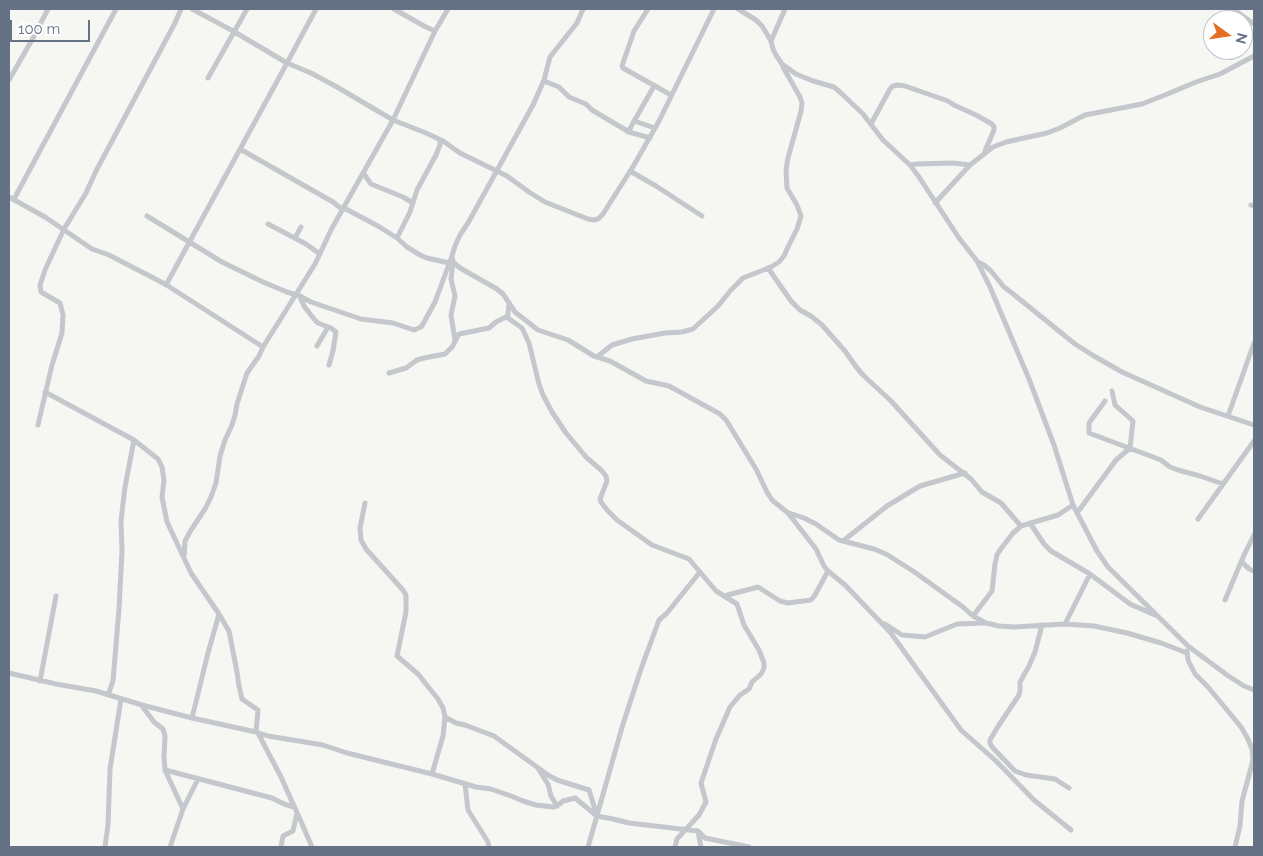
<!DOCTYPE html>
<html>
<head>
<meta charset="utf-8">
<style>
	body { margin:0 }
	#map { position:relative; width:1263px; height:856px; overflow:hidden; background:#f6f6f3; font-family:Raleway,sans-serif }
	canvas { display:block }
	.frame { position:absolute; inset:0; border:10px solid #657184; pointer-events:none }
	.north { position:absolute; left:1203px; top:10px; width:50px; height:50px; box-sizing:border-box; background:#fff; border:1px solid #c1c6ce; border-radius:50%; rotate:104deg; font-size:14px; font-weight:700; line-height:20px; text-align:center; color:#657184 }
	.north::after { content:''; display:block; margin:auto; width:18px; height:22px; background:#e47026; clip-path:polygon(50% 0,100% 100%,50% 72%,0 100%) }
	.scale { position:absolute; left:10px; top:20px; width:80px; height:22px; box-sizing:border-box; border:2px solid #657184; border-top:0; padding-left:6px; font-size:15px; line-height:18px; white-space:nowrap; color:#657184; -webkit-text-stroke:4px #fff; paint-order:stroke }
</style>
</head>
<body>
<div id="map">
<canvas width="1263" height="856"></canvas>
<div class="frame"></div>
<div class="north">N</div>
<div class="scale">100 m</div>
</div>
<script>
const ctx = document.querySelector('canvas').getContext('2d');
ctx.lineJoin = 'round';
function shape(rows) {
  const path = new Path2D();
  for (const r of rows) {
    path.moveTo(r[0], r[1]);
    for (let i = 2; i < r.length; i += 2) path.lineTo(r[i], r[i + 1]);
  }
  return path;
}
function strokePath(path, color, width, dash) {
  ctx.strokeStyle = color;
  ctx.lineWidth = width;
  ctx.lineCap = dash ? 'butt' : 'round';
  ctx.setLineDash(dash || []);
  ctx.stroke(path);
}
strokePath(shape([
	[192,9,233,31,287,63,311,73,337,87,393,120,426,133,443,141,460,153,507,176,529,192,545,202,588,219,594,220,598,219,603,214,634,165,659,121,714,9],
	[394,9,424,26,435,31],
	[583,9,577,23,550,57,544,80,533,105,468,223,460,235,455,246,452,256,453,262,460,268,497,289,503,294,515,312,538,330,568,340,594,356,610,361,646,381,669,386,720,414,726,420,756,469,767,492,772,500,788,513,816,549,824,566,828,571,845,585,890,632,961,730,996,761,1034,800,1071,830],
	[648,9,634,31,622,66,623,68,671,95],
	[738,9,756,20,762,26,771,41,773,49,776,55,782,64,796,74,813,81,834,87,841,93,863,114,883,140,910,165,919,177,959,238,977,261,990,287,1029,379,1054,445,1073,505,1097,551,1108,567,1188,646,1227,675,1244,686,1254,690],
	[1233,9,1254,24],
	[771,41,785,9],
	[208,78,247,9],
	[9,80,33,38,48,9],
	[544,81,559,87,569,97,586,104,592,110,629,132,650,138],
	[634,121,655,128],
	[871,124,890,89,893,86,898,85,905,86,948,101,954,105,976,115,992,124,994,127,994,130,985,151],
	[628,132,654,86],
	[240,149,333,202,343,210],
	[910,165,916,164,953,163,970,165],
	[630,171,656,186,702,216],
	[364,174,371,184,403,197,413,203],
	[9,197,45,217,92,249,109,255,165,284,263,347],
	[14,199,116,9],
	[935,203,970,165,993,147,1006,142,1047,133,1060,128,1085,115,1142,104,1165,95,1196,82,1220,74,1254,56],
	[1251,205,1254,206],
	[344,208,378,226,397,238,407,247,420,255,427,258,449,263],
	[147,216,222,262,263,282,287,292,300,296,311,302,361,319,393,323,414,330,421,327,423,324,435,302,452,256],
	[268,224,306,244,320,254],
	[295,238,301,227],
	[397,238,410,212,417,190,436,155,440,145,440,140],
	[453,262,451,279,455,296,451,315,455,340],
	[978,262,984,265,991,271,1004,287,1012,293,1075,344,1094,356,1122,372,1200,407,1254,425],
	[768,268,791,301,800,310,811,316,822,325,845,351,857,368,863,375,891,401,940,455,971,479,982,492,1001,503,1021,526],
	[166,285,287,63,316,9],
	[300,297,304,306,314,319,318,323,331,328,336,332,333,351,329,365],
	[509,304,508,312,508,318,522,328,529,343,539,384,543,395,552,412,566,433,586,457,601,470,606,476,607,481,600,499,601,502,607,510,617,520,652,545,689,559,716,591,737,604,744,625,759,650,764,663,764,668,761,674,752,682,749,689,740,695,730,707,716,739,701,783,706,802,699,815,677,839,675,847],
	[317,346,328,327],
	[597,357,612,345,632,339,665,333,682,332,693,329,718,306,731,290,743,278,771,267,779,262,784,256,788,247,797,229,801,216,797,205,787,188,786,170,788,158,801,111,802,103,800,97,783,67],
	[389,373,406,368,417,360,424,358,445,354,452,347,459,334,489,328,496,322,508,316],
	[45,392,134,440,158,459,162,467,164,480,162,497,167,522,191,573,219,614,229,631,237,672,239,686,242,699,258,710,256,732],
	[1105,401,1089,423,1089,433,1161,460,1170,467,1178,470,1200,476,1223,484],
	[1228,416,1254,343],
	[38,425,52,365,62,333,63,315,60,303,41,292,40,285,45,270,64,229,86,193,96,171,175,23,181,9],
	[365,503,360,528,361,540,366,549,403,590,406,595,406,612,397,656,418,674,438,699,443,708,445,717,443,736,432,774],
	[789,513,804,518,816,524,839,540,874,549,886,554,913,571,963,607,973,616,986,623,999,626,1014,627,1065,624,1094,626,1127,633,1161,643,1187,653],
	[1077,513,1116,460,1130,448,1133,421,1115,405,1112,391],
	[1198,519,1254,441],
	[1030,523,1044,544,1051,551,1090,574,1130,604,1155,615],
	[843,541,887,506,920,486,965,473],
	[184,556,185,541,191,530,205,509,211,497,216,483,220,456,225,440,232,425,235,415,237,404,247,373,259,356,263,347,315,264,332,228,393,120,435,31,448,9],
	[1243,563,1249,569,1254,571],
	[724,596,758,587,780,601,788,603,811,600,815,595,828,571],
	[1225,600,1244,555,1254,535],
	[973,616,992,591,995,564,997,555,1000,550,1013,533,1021,526,1058,515,1073,505],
	[885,624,902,635,925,637,957,624,985,623],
	[1065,624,1090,574],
	[1042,625,1035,652,1029,666,1020,682,1020,691,1019,695,997,728,990,740,990,743,992,747,1015,771,1026,775,1055,779,1069,788],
	[1187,651,1188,660,1195,674,1208,687,1241,727,1248,739,1252,749,1253,758,1252,764,1242,801,1240,826,1235,847],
	[9,673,56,684,96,691,142,705,192,718,256,732,268,736,323,745,347,753,432,774,476,787,491,789,511,796,523,801,536,805,553,807,557,806,563,801,575,798,597,816,613,819,629,823,698,831,705,838,749,847],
	[40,681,56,596],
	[108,695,113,681,119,609,122,551,121,521,125,487,134,440],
	[142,706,154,722,163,729,165,736,164,757,165,770,183,809],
	[445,717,456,723,465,725,494,736,548,775,557,780,589,790,597,816],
	[192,718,208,653,219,614],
	[258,733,281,777,299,817,312,847],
	[165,770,272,798,284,804,294,807],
	[539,770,548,784,551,796,557,806],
	[465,784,468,810,488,842,489,847],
	[698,831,701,847],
	[105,847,108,825,110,769,121,699],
	[170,847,183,809,198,779],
	[281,847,283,836,293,831,297,813],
	[588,847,623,724,641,669,659,620,667,613,700,572]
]), '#c4c7cb', 5);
</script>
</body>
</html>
